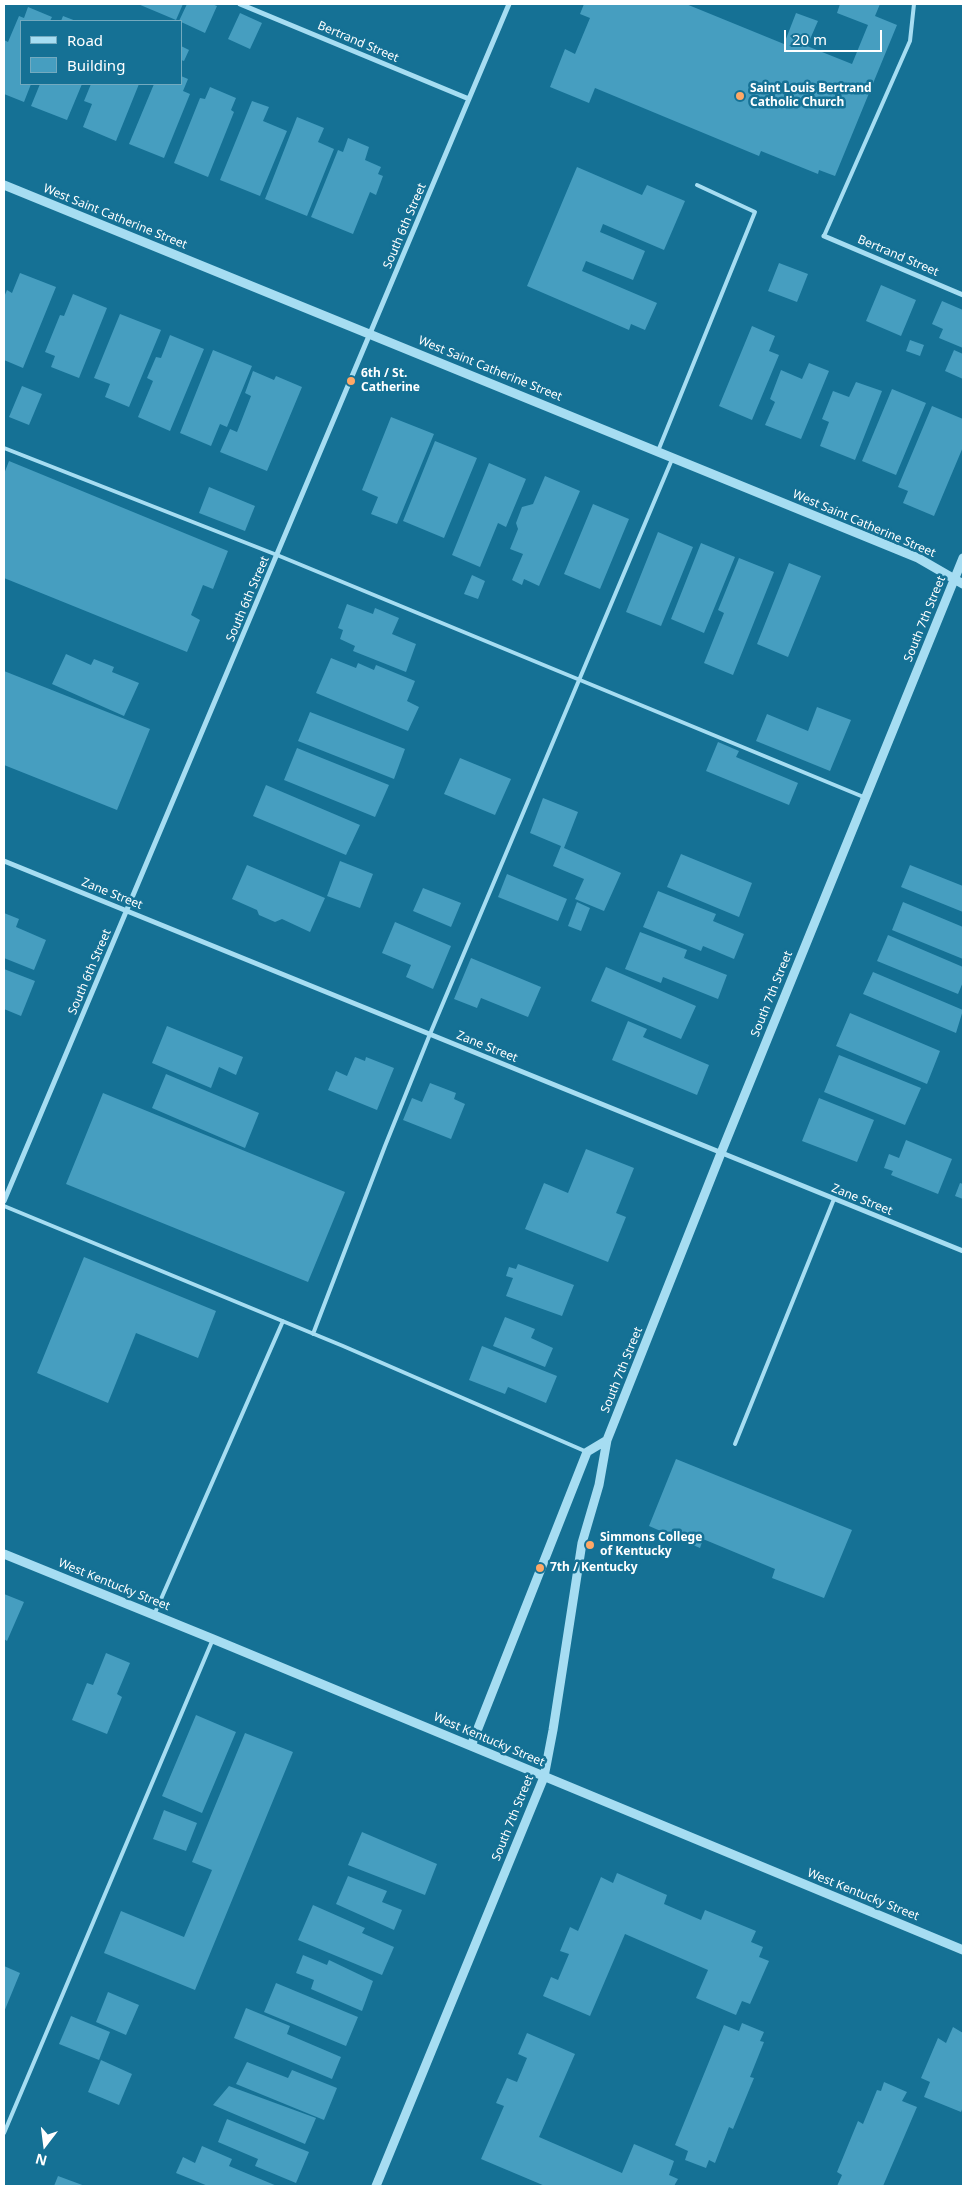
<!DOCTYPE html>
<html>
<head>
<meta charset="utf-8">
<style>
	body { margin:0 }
	#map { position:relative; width:967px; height:2190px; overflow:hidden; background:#157195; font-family:"Noto Sans",sans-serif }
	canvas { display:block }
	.frame { position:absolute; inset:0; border:5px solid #fff; pointer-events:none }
	.legend { position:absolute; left:20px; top:20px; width:162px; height:65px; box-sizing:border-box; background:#157195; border:1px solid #73aabf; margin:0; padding:6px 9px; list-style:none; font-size:15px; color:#fff }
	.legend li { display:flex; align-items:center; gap:10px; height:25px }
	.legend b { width:25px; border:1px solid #73aabf }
	.north { position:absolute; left:20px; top:2120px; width:50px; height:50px; -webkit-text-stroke:4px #157195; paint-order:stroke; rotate:195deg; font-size:14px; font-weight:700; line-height:20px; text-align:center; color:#fff }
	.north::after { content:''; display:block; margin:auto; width:18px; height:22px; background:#fff; clip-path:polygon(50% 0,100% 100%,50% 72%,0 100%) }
	.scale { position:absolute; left:784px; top:30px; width:98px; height:22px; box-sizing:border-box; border:2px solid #fff; border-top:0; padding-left:6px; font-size:15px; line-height:18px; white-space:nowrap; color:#fff; -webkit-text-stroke:4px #157195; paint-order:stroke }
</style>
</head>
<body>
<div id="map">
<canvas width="967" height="2190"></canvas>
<div class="frame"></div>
<ul class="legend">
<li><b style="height:6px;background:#a6ddf2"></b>Road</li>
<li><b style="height:14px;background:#469ec0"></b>Building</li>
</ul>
<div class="north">N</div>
<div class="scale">20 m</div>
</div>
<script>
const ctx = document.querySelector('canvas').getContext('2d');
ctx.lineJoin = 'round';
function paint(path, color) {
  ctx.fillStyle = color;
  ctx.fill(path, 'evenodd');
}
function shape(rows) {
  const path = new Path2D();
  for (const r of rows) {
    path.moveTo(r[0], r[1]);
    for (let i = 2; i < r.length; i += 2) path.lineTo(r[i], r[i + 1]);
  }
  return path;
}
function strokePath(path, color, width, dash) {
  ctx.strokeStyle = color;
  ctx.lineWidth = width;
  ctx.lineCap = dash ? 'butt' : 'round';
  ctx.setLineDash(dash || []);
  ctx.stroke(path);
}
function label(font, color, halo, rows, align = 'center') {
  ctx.font = font + ' "Noto Sans",sans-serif';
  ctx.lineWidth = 5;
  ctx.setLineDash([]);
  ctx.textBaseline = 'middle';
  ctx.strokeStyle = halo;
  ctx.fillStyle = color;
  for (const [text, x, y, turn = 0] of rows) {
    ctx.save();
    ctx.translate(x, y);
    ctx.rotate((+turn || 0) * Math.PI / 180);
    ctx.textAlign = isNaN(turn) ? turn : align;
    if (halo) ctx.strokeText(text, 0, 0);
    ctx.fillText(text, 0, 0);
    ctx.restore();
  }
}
paint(shape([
	[138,4,183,4,176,20],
	[187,4,212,4,217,6,205,33,179,21],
	[584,4,686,4,784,44,796,13,818,21,807,46,852,64,868,25,837,13,840,4,880,4,875,16,897,25,835,176,819,170,818,174,761,151,759,156,595,88,589,103,550,87,565,49,575,54,590,18,580,14],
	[28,7,52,17,50,21,21,21,21,84,31,84,24,102,4,94,4,40,8,42,19,16,24,18],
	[240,13,262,23,250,49,228,39],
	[63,16,76,21,61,21],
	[181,46,189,50,184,61,181,60],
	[181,76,188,79,183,91,190,94,164,158,129,144,154,84,181,84],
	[40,84,82,84,67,120,31,106],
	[91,84,139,84,116,141,83,127,92,104,84,101],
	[210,87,236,98,231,110,234,112,208,177,174,163,200,98,205,99],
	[252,101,269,107,263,121,287,131,260,196,220,180],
	[297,117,324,128,318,142,334,149,307,216,265,199],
	[348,138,369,147,365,160,381,167,378,174,383,176,376,195,370,192,353,234,311,217,338,150,343,152],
	[577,167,642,195,647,185,685,201,664,250,603,224,600,232,645,251,633,280,586,261,582,271,657,303,645,330,631,324,629,330,527,286],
	[779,263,808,274,797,302,768,291],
	[20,273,56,287,23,368,4,360,4,297,7,290,12,293],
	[881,285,916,300,901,336,866,321],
	[73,294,107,308,79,378,51,367,55,356,45,352,60,315,64,316],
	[942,301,963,310,963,348,939,338,943,329,932,324],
	[120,314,161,330,129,407,105,397,110,384,94,378],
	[752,326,775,336,769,351,779,355,752,420,719,406],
	[170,335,204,349,170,431,138,417,153,381,147,378,156,357,161,358],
	[910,340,924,345,920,356,906,351],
	[213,350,252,366,227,427,220,424,211,446,180,433],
	[954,350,963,354,963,379,945,371],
	[809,363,829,371,801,439,765,425,775,402,770,399,781,370,802,379],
	[253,371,274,380,276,376,302,387,267,471,220,452,230,429,237,432,251,396,245,393],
	[856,382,882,391,855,460,820,446,829,422,822,419,833,391,849,397],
	[22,386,42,394,29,425,9,417],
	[892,389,926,403,896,475,862,461],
	[932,406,963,419,963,447,934,516,903,503,908,491,898,487],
	[391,417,434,434,397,524,371,514,378,497,362,490],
	[435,441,477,458,444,538,403,521],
	[9,461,228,551,213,589,203,585,191,615,200,620,187,652,4,578,4,474],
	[489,463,526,479,506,527,498,523,480,567,452,555],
	[545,476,580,491,539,586,524,579,522,585,512,580,523,554,510,549,518,529,516,523,522,507,533,504],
	[209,487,255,506,245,531,199,513],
	[593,504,629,519,600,589,564,574],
	[658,532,693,547,661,626,626,612],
	[701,543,735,557,704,633,671,619],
	[739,558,774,572,733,675,704,663,724,613,718,610],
	[789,563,821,576,788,657,757,644],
	[472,575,485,581,478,599,464,594],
	[347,604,373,614,375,608,399,618,392,634,416,644,406,672,353,651,355,646,340,639,343,630,338,628],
	[66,654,91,665,94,659,114,667,112,672,139,683,124,716,52,684],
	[331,658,356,668,358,663,374,670,376,665,415,681,407,701,419,707,408,731,316,693],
	[4,671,150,729,117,810,4,765],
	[817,707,851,720,830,771,756,741,767,714,808,731],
	[310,712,405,749,394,779,298,741],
	[718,742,739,751,736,757,798,783,789,805,706,771],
	[297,748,389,785,375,817,284,780],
	[460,758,511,779,495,815,444,794],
	[266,785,360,825,346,855,253,816],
	[543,798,578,812,564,848,621,873,604,911,575,899,584,879,553,866,561,846,530,833],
	[681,854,752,883,739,917,667,887],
	[340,861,373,874,360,908,327,896],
	[247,865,325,898,310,932,282,919,275,922,259,915,257,910,232,899],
	[910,865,963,886,963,912,901,887],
	[507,874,567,899,558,921,498,897],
	[423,888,461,903,451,927,413,911],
	[658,891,716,914,713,921,744,934,734,959,703,946,701,951,643,927],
	[577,902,590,908,581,931,568,926],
	[903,902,963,927,963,959,892,930],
	[4,913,19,919,16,927,46,940,34,970,4,958],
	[395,922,451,946,433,989,406,977,411,965,382,953],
	[640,932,687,950,684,958,727,975,718,999,663,977,661,983,625,969],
	[888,935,963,967,963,982,958,994,877,961],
	[471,958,541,987,528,1017,481,998,477,1008,454,999],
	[606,967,696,1006,681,1039,591,1001],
	[4,969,35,981,21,1016,4,1009],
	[873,972,963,1010,956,1033,863,994],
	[850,1013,940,1051,927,1084,836,1046],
	[628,1021,647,1029,643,1037,709,1065,697,1095,612,1060],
	[167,1026,243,1057,236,1075,219,1067,211,1088,152,1063],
	[839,1055,921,1088,905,1125,824,1092],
	[355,1057,365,1061,366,1057,394,1068,377,1110,328,1090,336,1071,347,1076],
	[166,1074,259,1113,245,1148,152,1108],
	[430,1083,456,1093,454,1099,465,1104,451,1139,403,1120,412,1098,422,1102],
	[103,1093,345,1192,308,1282,66,1184],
	[819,1098,874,1120,857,1162,802,1141],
	[906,1140,952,1159,938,1194,891,1175,893,1171,884,1168,889,1154,899,1158],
	[586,1149,634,1168,616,1213,626,1217,608,1262,525,1229,544,1183,568,1193],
	[960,1183,963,1184,963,1199,955,1196],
	[84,1257,216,1311,198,1358,136,1333,108,1403,37,1373],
	[518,1264,574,1285,562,1316,506,1296,513,1278,506,1276,509,1267,516,1269],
	[505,1317,535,1329,531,1338,553,1348,545,1367,493,1346],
	[482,1346,557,1376,546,1403,508,1387,505,1394,469,1380],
	[676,1459,852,1530,824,1598,772,1578,775,1569,703,1539,700,1548,649,1526],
	[4,1594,24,1602,7,1641,4,1639],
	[106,1653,130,1663,117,1694,122,1697,107,1734,72,1720,87,1683,93,1685],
	[196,1715,236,1732,202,1813,162,1796],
	[245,1733,293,1752,195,1990,104,1953,121,1911,184,1937,212,1870,192,1862],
	[164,1810,197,1823,186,1851,153,1839],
	[362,1832,437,1864,425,1895,348,1865],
	[617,1873,667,1895,664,1904,701,1920,705,1910,756,1931,751,1942,763,1947,759,1957,769,1961,750,2004,742,2001,736,2015,696,1998,708,1970,625,1934,590,2016,543,1996,551,1977,558,1980,569,1954,560,1951,570,1927,578,1931,601,1877,613,1883],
	[348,1876,387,1891,382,1902,402,1910,394,1930,336,1904],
	[313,1905,365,1928,362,1933,394,1947,382,1975,298,1940],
	[303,1955,327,1965,329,1960,373,1981,362,2011,311,1989,314,1980,296,1973],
	[4,1966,20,1973,4,2012],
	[276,1983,358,2017,346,2046,264,2012],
	[108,1992,139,2005,126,2035,96,2022],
	[246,2008,290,2026,287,2034,341,2057,332,2079,234,2038],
	[71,2016,110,2032,99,2060,59,2044],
	[742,2023,764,2032,760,2041,764,2042,750,2077,754,2078,733,2129,729,2127,715,2163,709,2160,706,2168,685,2160,688,2151,675,2145,724,2025,739,2031],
	[953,2027,963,2033,963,2107,961,2112,924,2097,930,2082,921,2078,938,2038,946,2043],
	[527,2033,575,2054,539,2137,622,2173,634,2144,674,2161,669,2175,678,2179,674,2186,545,2186,481,2159,504,2106,496,2103,507,2078,517,2082,527,2058,518,2054],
	[101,2060,132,2074,119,2105,88,2092],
	[247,2062,288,2078,292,2070,337,2088,324,2120,236,2084],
	[884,2082,907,2092,902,2101,917,2107,883,2186,837,2186,842,2175,837,2172,858,2121,863,2124,877,2090,881,2091],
	[229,2086,316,2118,305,2144,213,2105],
	[227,2119,309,2152,296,2183,255,2166,258,2159,218,2142],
	[202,2146,232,2159,229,2166,277,2186,208,2186,176,2173,183,2157,195,2163],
	[58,2176,85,2186,54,2186]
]), '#469ec0');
strokePath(shape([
	[824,236,910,41,914,4],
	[4,448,277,555,866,798],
	[658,451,755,212,697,185],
	[4,1206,343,1346,587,1452],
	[313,1334,385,1146,430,1034,673,457],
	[735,1444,834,1199],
	[154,1615,283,1321],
	[4,2133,213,1639]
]), '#a6ddf2', 4);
strokePath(shape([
	[240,4,469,99],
	[824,236,963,295],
	[4,861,963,1251],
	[4,1201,509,4]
]), '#a6ddf2', 5);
strokePath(shape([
	[4,185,918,558,963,584],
	[4,1554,213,1639,963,1950],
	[471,1746,587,1452,607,1440,721,1153,963,558],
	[376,2186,544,1777,553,1730,582,1543,599,1485,607,1440]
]), '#a6ddf2', 9);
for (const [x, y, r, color] of [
	[740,96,5,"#ffa866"],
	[351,381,5,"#ffa866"],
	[590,1545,5,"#ffa866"],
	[540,1568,5,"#ffa866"]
]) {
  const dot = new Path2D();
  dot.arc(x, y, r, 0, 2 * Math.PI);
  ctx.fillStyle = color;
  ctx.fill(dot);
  strokePath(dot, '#157195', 2);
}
label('12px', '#fff', '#157195', [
	["Bertrand Street",358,42,23],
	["West Saint Catherine Street",115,217,22],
	["South 6th Street",405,226,-67],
	["Bertrand Street",898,256,23],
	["West Saint Catherine Street",490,369,22],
	["West Saint Catherine Street",864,524,23],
	["South 6th Street",248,599,-67],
	["South 7th Street",925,619,-68],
	["Zane Street",112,894,22],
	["South 6th Street",90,972,-67],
	["South 7th Street",772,994,-68],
	["Zane Street",487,1047,22],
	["Zane Street",862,1200,22],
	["South 7th Street",622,1370,-68],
	["West Kentucky Street",114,1585,22],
	["West Kentucky Street",489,1740,23],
	["South 7th Street",513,1818,-68],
	["West Kentucky Street",863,1895,22]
]);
label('bold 12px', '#fff', '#157195', [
	["Saint Louis Bertrand",750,89],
	["Catholic Church",750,103],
	["6th / St.",361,374],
	["Catherine",361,388],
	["Simmons College",600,1538],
	["of Kentucky",600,1552],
	["7th / Kentucky",550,1568]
], 'left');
</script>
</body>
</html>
